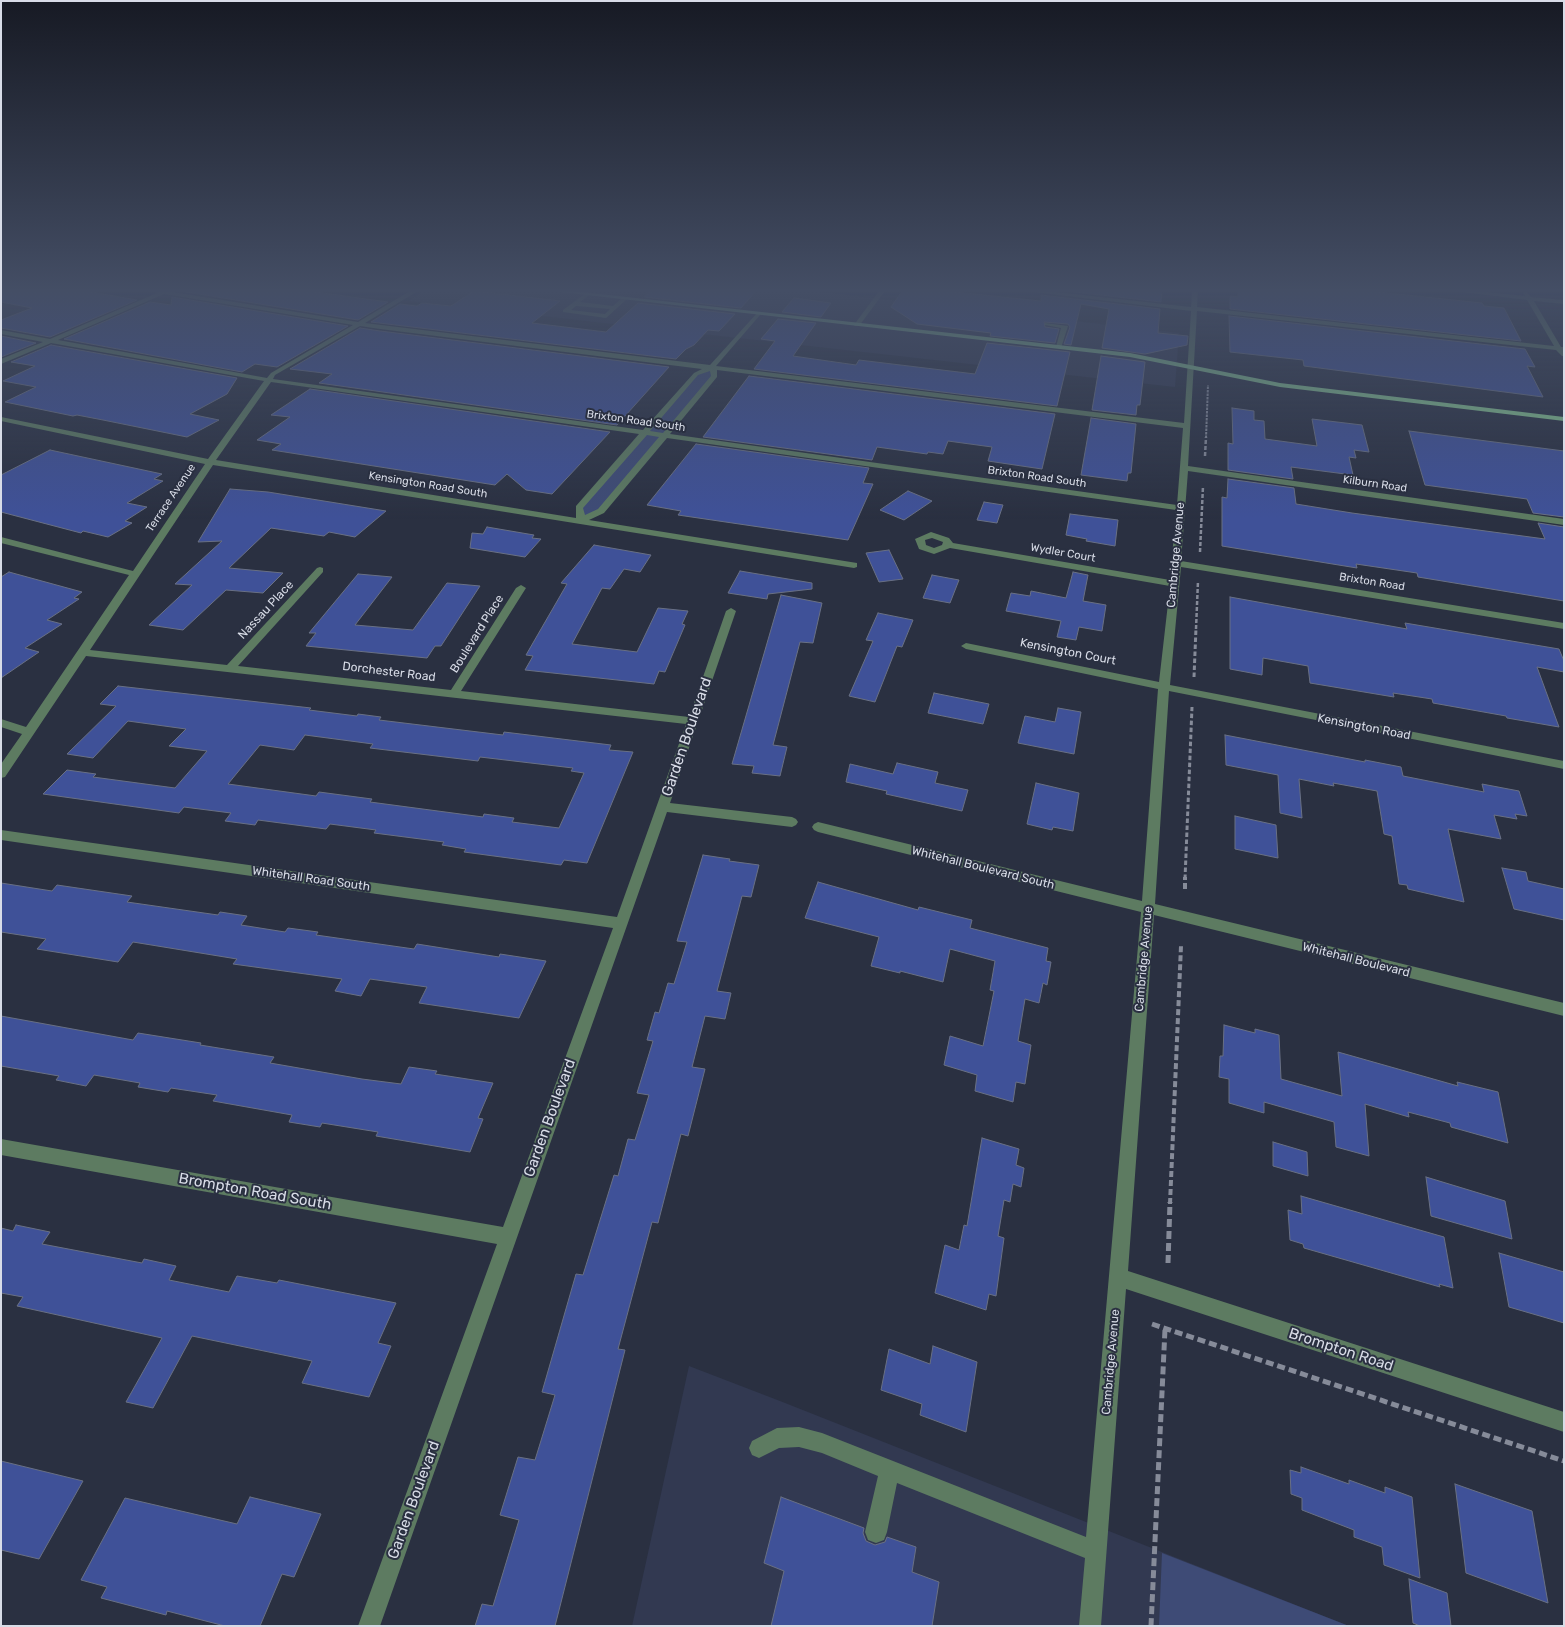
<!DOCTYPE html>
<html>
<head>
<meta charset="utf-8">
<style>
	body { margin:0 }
	#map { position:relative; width:1565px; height:1627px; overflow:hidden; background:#2a3041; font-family:Rubik,sans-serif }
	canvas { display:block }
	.frame { position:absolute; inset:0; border:2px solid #d8dce7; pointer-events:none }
</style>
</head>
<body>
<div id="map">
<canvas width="1565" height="1627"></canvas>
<div class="frame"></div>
</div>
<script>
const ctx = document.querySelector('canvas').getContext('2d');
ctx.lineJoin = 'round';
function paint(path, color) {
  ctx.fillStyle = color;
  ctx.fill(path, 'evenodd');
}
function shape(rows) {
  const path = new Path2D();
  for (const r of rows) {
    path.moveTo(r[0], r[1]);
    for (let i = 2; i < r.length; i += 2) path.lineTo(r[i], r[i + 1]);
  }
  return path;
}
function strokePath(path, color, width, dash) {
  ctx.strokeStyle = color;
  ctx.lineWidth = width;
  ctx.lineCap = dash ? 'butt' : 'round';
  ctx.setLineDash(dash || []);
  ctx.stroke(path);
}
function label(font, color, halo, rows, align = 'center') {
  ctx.font = font + ' Rubik,sans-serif';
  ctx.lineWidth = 4;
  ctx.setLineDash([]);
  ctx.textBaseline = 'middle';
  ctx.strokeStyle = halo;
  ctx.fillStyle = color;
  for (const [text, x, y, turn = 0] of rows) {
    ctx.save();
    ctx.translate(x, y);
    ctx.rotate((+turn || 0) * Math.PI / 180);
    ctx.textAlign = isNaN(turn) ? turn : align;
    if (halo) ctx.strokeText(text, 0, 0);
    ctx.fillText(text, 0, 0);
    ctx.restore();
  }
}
paint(shape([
	[424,291,813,291,1179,333,1175,387,408,301],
	[689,1366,780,1401,1349,1626,632,1626]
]), '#323951');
paint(shape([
	[712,367,715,376,601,511,581,520,579,508,696,374],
	[1162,1553,1349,1626,1159,1626]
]), '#3e4b76');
const building = shape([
	[1,291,86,291,137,300,50,337,1,328,1,320,32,308,1,302,1,291],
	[180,291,309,291,388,302,358,320,180,291],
	[474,291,560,301,532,323,606,332,638,303,735,314,719,331,708,330,694,345,686,349,676,359,371,322,400,304,417,306,422,303,451,306,474,291],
	[651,291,756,291,741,308,644,297,651,291],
	[902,291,946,291,1041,301,1041,295,1160,309,1158,333,1188,336,1187,345,1145,354,1102,348,1109,309,1081,304,1071,345,1064,344,1070,327,1068,324,1044,322,1045,327,1059,329,1055,343,990,336,991,333,917,324,891,307,902,291],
	[1066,291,1162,291,1161,302,1066,291],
	[1238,291,1369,291,1482,303,1484,306,1504,308,1521,341,1230,309,1230,296,1238,297,1238,291],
	[172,297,348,326,277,367,255,364,242,372,64,339,150,302,171,305,172,297],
	[794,298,831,303,821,317,782,312,794,298],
	[1229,316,1525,349,1535,367,1527,366,1543,397,1304,366,1303,360,1230,352,1229,316],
	[778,319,816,323,793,356,856,365,859,360,975,374,987,343,1070,352,1057,406,754,369,775,341,761,339,778,319],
	[360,328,380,331,669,367,617,425,319,383,332,374,290,369,360,328],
	[1,336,36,343,1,357,1,336],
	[51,345,237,378,227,394,190,414,219,420,187,437,103,420,77,415,73,416,5,402,36,387,3,381,35,366,11,362,51,345],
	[1101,356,1145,362,1140,405,1137,405,1136,415,1092,410,1101,356],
	[749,376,1055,414,1042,469,988,461,992,447,948,441,943,454,928,452,927,454,877,447,872,460,703,437,749,376],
	[310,389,610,432,552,494,526,490,507,474,495,485,272,450,281,444,257,440,290,417,271,415,310,389],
	[1232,408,1254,411,1254,420,1264,421,1265,439,1317,446,1312,419,1362,425,1369,452,1354,450,1356,458,1349,457,1353,475,1291,467,1293,479,1228,470,1228,443,1233,444,1232,408],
	[1091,418,1136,424,1131,473,1128,473,1127,481,1081,475,1091,418],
	[1409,431,1564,451,1564,517,1533,513,1527,499,1425,485,1409,431],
	[696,444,869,468,863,483,873,484,848,540,678,515,681,511,647,505,696,444],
	[50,450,162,474,154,479,163,481,127,503,147,507,125,521,132,523,108,537,83,531,81,533,1,512,1,475,50,450],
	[1228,479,1294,488,1296,504,1352,513,1545,539,1538,523,1564,527,1564,601,1418,577,1417,573,1356,564,1357,568,1222,546,1222,497,1227,498,1228,479],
	[230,489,268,492,386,511,355,537,329,532,324,536,271,528,229,568,283,573,263,593,226,590,183,630,149,625,192,585,175,584,222,541,198,542,230,489],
	[908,491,932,501,904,520,880,510,908,491],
	[984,502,1003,505,997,523,977,520,984,502],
	[1070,514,1118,520,1115,546,1086,541,1087,539,1066,535,1070,514],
	[487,527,534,535,532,538,541,539,525,557,470,548,472,533,483,534,487,527],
	[594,545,651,555,640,572,624,569,610,589,602,588,572,644,637,652,658,608,688,611,682,624,685,625,665,672,659,671,654,684,525,670,533,656,526,655,567,584,561,583,594,545],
	[889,550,903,579,879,582,866,553,889,550],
	[740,571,812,583,812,589,768,594,767,599,728,593,740,571],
	[9,572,82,592,74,598,79,599,47,620,62,624,25,648,39,652,1,678,1,577,9,572],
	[1073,572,1088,575,1083,601,1106,605,1102,631,1079,627,1076,640,1057,637,1061,621,1006,611,1011,593,1030,596,1031,591,1066,598,1073,572],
	[358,574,392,577,355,625,413,630,447,583,480,586,441,646,435,646,427,658,306,646,316,633,309,633,358,574],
	[932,575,959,580,950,603,923,598,932,575],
	[781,595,822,603,813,643,800,642,773,745,787,747,780,776,752,773,754,766,732,764,781,595],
	[1230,597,1407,629,1405,623,1559,649,1564,661,1564,672,1537,667,1559,727,1507,718,1506,716,1433,703,1432,699,1393,693,1394,697,1310,683,1308,666,1263,658,1262,675,1230,669,1230,597],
	[878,613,913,620,902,647,897,646,875,702,849,696,873,641,866,640,878,613],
	[118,686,311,708,309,710,357,716,358,714,381,717,379,720,503,735,504,732,611,745,609,750,633,752,587,863,564,860,561,865,464,852,466,849,442,845,444,842,374,833,376,830,330,824,326,829,258,820,255,825,225,821,231,813,184,807,179,813,43,794,67,770,96,774,93,777,175,788,207,751,169,746,186,729,128,721,93,758,67,754,116,706,100,704,118,686],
	[305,735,373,744,370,748,478,761,480,757,573,768,571,771,584,773,559,828,512,822,514,818,484,814,483,817,370,802,372,799,319,792,316,796,228,784,260,745,294,750,305,735],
	[934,693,989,704,983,724,928,713,934,693],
	[1058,708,1081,712,1074,754,1018,743,1025,716,1055,722,1058,708],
	[1225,735,1365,762,1365,760,1401,767,1403,776,1484,792,1482,784,1519,791,1527,816,1515,814,1517,819,1494,815,1501,839,1448,829,1464,902,1408,889,1407,885,1399,884,1392,836,1384,834,1377,791,1333,783,1334,786,1299,779,1302,818,1280,813,1278,775,1226,765,1225,735],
	[897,763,938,772,935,783,968,790,962,811,886,794,887,791,846,782,850,764,893,774,897,763],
	[1036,783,1079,793,1073,831,1053,827,1052,830,1027,824,1036,783],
	[1235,816,1276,825,1278,858,1235,849,1235,816],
	[703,855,730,859,729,861,759,865,751,897,742,896,717,991,731,993,725,1019,705,1016,692,1067,705,1069,688,1136,681,1134,658,1223,652,1222,618,1349,625,1350,555,1626,475,1626,482,1604,493,1606,519,1520,500,1515,518,1457,535,1460,555,1395,542,1392,576,1274,583,1275,614,1175,618,1176,628,1139,635,1140,649,1095,637,1093,653,1041,647,1040,655,1012,659,1013,668,983,674,984,687,942,677,941,703,855],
	[1502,868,1526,872,1528,881,1564,889,1564,920,1514,909,1502,868],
	[818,882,918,910,919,907,972,920,970,928,1048,948,1046,961,1051,962,1047,985,1043,983,1039,1003,1025,999,1018,1041,1031,1045,1025,1084,1016,1082,1013,1102,975,1091,977,1075,944,1065,950,1036,983,1046,994,991,990,990,995,961,950,949,943,982,900,971,900,973,871,966,879,937,805,918,818,882],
	[1,883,52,891,57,885,132,896,127,902,218,915,220,912,247,916,241,925,285,932,288,928,318,932,316,935,414,949,417,944,499,957,500,954,546,961,519,1018,419,1003,427,987,370,979,361,996,335,991,342,979,233,964,237,959,133,942,118,962,37,949,46,939,1,932,1,883],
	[1,1016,133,1040,138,1033,201,1043,200,1045,274,1057,270,1063,362,1079,401,1084,409,1067,437,1071,435,1074,493,1083,478,1118,483,1119,470,1152,376,1136,378,1132,322,1123,320,1127,289,1122,292,1115,213,1101,217,1095,171,1088,168,1092,138,1087,140,1083,94,1075,86,1086,56,1080,59,1076,1,1066,1,1016],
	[1224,1025,1255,1033,1255,1029,1279,1035,1281,1079,1342,1096,1338,1052,1458,1086,1457,1082,1498,1092,1508,1143,1451,1127,1450,1123,1408,1112,1409,1117,1365,1104,1369,1156,1336,1147,1334,1122,1264,1102,1264,1113,1229,1103,1229,1079,1219,1077,1220,1056,1223,1056,1224,1025],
	[982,1138,1019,1149,1016,1165,1024,1168,1021,1187,1013,1184,1010,1202,1004,1200,998,1236,1004,1238,996,1296,989,1294,986,1310,935,1293,945,1245,959,1250,964,1225,967,1226,982,1138],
	[1273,1142,1307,1152,1308,1176,1273,1166,1273,1142],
	[1426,1177,1505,1201,1512,1239,1431,1216,1426,1177],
	[1301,1196,1444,1237,1453,1288,1439,1284,1440,1287,1304,1248,1303,1244,1290,1240,1288,1210,1302,1214,1301,1196],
	[16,1225,50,1232,42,1244,142,1263,144,1259,176,1266,169,1280,229,1292,237,1276,277,1283,279,1280,396,1303,378,1343,391,1346,369,1397,302,1383,312,1361,192,1336,153,1408,126,1402,162,1338,17,1306,23,1297,1,1293,1,1228,13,1231,16,1225],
	[1499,1253,1564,1272,1564,1323,1509,1307,1499,1253],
	[933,1346,977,1362,966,1432,920,1415,922,1404,881,1390,889,1349,930,1364,933,1346],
	[1,1461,83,1481,39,1559,1,1550,1,1461],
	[1301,1467,1349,1484,1349,1480,1385,1493,1385,1487,1412,1497,1420,1578,1384,1565,1382,1547,1354,1537,1354,1530,1302,1510,1302,1498,1291,1494,1290,1470,1301,1473,1301,1467],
	[1455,1484,1532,1511,1548,1603,1466,1573,1455,1484],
	[250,1497,321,1514,294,1577,282,1574,260,1626,225,1626,167,1611,166,1615,101,1598,107,1587,81,1580,125,1498,237,1524,250,1497],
	[781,1497,864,1528,863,1533,866,1541,875,1545,885,1542,887,1537,916,1547,912,1572,939,1582,932,1626,771,1626,784,1571,764,1563,781,1497],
	[1409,1579,1447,1593,1451,1626,1420,1626,1413,1623,1409,1579]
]);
paint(building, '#3f5198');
strokePath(building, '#697084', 1);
strokePath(shape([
	[1206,438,1208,385]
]), '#868b99', 2, [2.5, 1]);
strokePath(shape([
	[1205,456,1206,437],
	[1200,552,1203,486],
	[1196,629,1198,581]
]), '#868b99', 2.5, [4, 2]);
strokePath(shape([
	[1194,677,1196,628],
	[1185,879,1192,707]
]), '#868b99', 3, [4.5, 2.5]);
strokePath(shape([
	[1185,889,1185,877],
	[1170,1204,1181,946]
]), '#868b99', 4, [6, 3]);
strokePath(shape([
	[1168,1263,1170,1202],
	[1152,1324,1564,1461],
	[1151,1626,1165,1329]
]), '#868b99', 5, [8, 4]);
paint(shape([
	[151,291,167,291,358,322,410,291,418,291,365,323,710,365,758,312,760,313,760,315,716,366,1184,423,1191,311,1025,291,1047,291,1191,307,1192,291,1198,291,1197,307,1554,346,1527,300,1454,291,1477,291,1525,296,1523,293,1526,291,1531,297,1564,300,1564,304,1534,301,1561,347,1564,347,1564,356,1562,356,1556,350,1197,311,1188,466,1564,519,1564,525,1188,471,1181,561,1564,623,1564,629,1181,567,1170,685,1564,761,1564,769,1169,691,1155,904,1564,1003,1564,1016,1154,915,1128,1271,1564,1412,1564,1432,1126,1289,1101,1626,1079,1626,1085,1558,897,1483,887,1532,884,1540,876,1543,868,1540,865,1532,878,1476,822,1453,799,1447,779,1448,759,1458,752,1455,749,1448,752,1441,777,1428,799,1427,822,1433,1086,1537,1141,912,818,832,814,830,812,827,814,824,818,822,1142,901,1158,689,966,649,961,646,966,643,1159,682,1170,586,950,548,934,554,919,549,915,539,931,532,949,538,953,543,1170,580,1176,510,667,438,604,513,589,520,857,563,857,567,854,568,213,465,90,650,227,665,317,568,320,567,323,568,323,572,238,666,451,690,516,588,521,585,526,588,461,691,689,717,726,611,731,608,736,611,670,803,792,817,796,819,798,822,796,825,792,827,667,812,380,1626,358,1626,497,1244,1,1155,1,1139,503,1227,613,928,1,840,1,830,617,917,686,724,86,656,5,777,1,778,1,764,22,734,1,727,1,719,26,727,129,575,1,543,1,537,133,571,205,464,1,421,1,417,208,459,264,381,51,343,1,364,1,359,43,342,1,334,1,330,50,339,157,293,151,291],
	[164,294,353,325,271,373,267,378,58,340,164,294],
	[360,326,380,329,702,369,694,373,643,430,273,379,275,375,360,326],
	[717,370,1183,428,1177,505,670,434,717,377,717,370],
	[710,371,711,376,663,433,650,431,698,375,710,371],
	[271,382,639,434,576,506,576,518,216,460,271,382],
	[647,435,659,437,598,509,585,515,583,508,647,435],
	[932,538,943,542,942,545,934,548,926,545,925,540,932,538],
	[879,291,885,291,859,326,855,326,854,325,879,291],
	[586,293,589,295,580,302,613,306,622,298,627,299,606,318,563,312,563,310,586,293],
	[576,306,577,306,610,309,605,314,571,310,576,306],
	[1045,323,1068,326,1061,348,1056,347,1061,328,1045,325,1045,323]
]), '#5d7b61');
paint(shape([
	[552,291,573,291,1130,353,1280,383,1564,417,1564,421,1280,387,1130,357,552,291]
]), '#86c48f');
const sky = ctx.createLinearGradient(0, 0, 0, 519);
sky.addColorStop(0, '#171a24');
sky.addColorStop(0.56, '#444e65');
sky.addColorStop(1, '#444e6500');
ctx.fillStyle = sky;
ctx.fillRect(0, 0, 1565, 519);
label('11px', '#d8dce7', '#2a3041', [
	["Brixton Road South",636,421,8],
	["Brixton Road South",1037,477,8],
	["Kilburn Road",1375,484,8],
	["Kensington Road South",428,485,9],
	["Terrace Avenue",171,498,-56],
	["Wydler Court",1063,553,10],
	["Brixton Road",1372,582,9]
]);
label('12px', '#d8dce7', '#2a3041', [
	["Cambridge Avenue",1176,555,-85],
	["Nassau Place",266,610,-47],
	["Boulevard Place",477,634,-58],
	["Kensington Court",1068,652,11],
	["Dorchester Road",389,672,7],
	["Kensington Road",1364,727,11],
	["Whitehall Boulevard South",983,868,14],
	["Whitehall Road South",311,879,8],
	["Cambridge Avenue",1144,959,-85],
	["Whitehall Boulevard",1356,960,14],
	["Cambridge Avenue",1111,1362,-85]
]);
label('15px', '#d8dce7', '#2a3041', [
	["Garden Boulevard",687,737,-71],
	["Garden Boulevard",550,1118,-70],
	["Brompton Road South",255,1192,10],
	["Brompton Road",1341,1350,18],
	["Garden Boulevard",414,1500,-70]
]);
</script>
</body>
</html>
